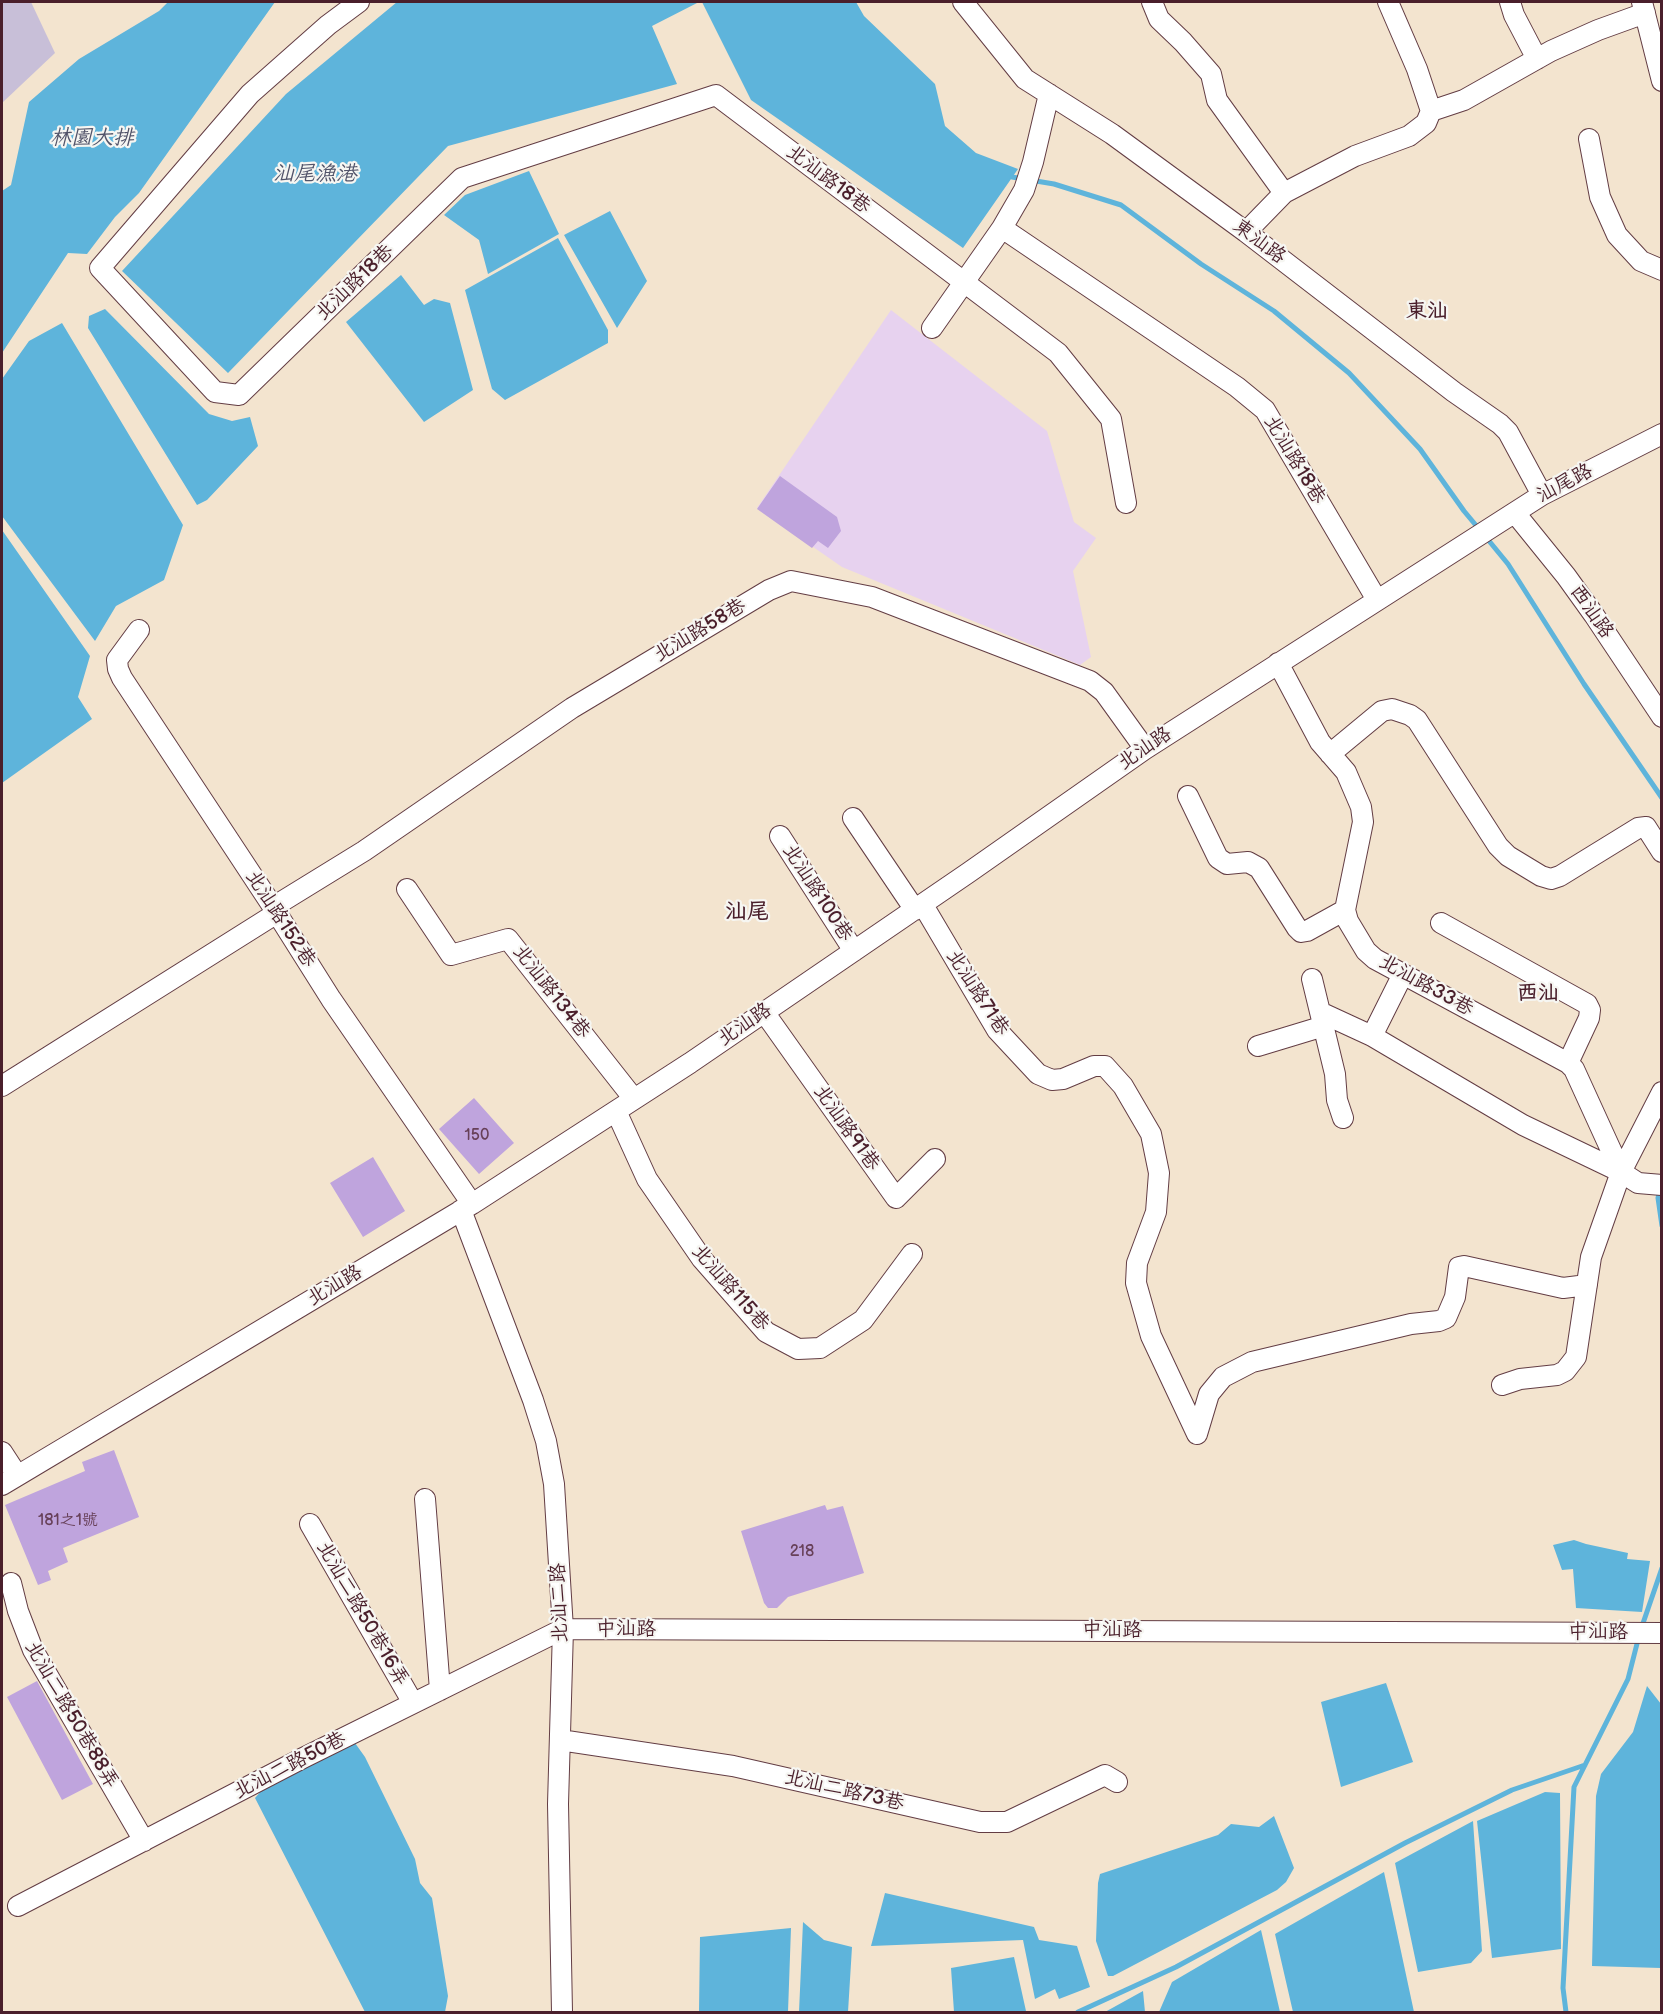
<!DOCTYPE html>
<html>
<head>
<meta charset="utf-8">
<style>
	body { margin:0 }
	#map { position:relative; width:1663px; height:2014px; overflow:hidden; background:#f3e4cf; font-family:"Balsamiq Sans",sans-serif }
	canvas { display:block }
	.frame { position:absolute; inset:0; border:3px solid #4a1f2b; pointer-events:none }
</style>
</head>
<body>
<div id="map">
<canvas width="1663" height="2014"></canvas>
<div class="frame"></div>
</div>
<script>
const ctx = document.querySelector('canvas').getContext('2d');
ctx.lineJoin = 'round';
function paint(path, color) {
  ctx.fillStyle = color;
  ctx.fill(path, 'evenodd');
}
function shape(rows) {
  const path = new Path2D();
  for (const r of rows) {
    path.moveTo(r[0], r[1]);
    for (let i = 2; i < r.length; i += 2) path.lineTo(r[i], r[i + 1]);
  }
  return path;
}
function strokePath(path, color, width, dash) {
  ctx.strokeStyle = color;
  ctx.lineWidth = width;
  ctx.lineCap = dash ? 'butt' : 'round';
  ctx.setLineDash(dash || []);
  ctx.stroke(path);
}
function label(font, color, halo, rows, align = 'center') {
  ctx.font = font + ' "Balsamiq Sans","LXGW WenKai TC",sans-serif';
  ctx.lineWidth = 4.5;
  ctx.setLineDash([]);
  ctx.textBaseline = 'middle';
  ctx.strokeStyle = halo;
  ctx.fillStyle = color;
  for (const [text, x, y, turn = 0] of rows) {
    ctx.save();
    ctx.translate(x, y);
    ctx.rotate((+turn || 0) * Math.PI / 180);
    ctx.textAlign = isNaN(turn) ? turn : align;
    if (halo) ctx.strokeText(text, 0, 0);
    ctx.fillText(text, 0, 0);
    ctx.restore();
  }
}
paint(shape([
	[891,310,1047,431,1074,522,1096,538,1073,571,1091,657,1080,665,842,567,757,508]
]), '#e7d2ef');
paint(shape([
	[2,2,31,2,55,53,2,103]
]), '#c8bfd8');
paint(shape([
	[168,2,275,2,139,193,115,217,87,254,68,253,2,353,2,191,11,185,29,102,79,59,159,11],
	[397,2,699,2,652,26,677,84,448,146,228,373,122,271,286,94],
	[702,2,856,2,864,16,935,84,945,126,976,153,1018,169,963,248,751,100],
	[529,171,559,234,488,274,479,240,444,215,465,195],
	[610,211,647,281,617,328,564,235],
	[558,238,608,330,608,343,505,400,492,389,465,290],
	[401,275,424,305,434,299,450,303,473,390,424,422,346,322],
	[105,309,209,414,232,421,250,417,258,446,207,500,197,505,88,328,89,316],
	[62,323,183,525,164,580,116,606,95,641,2,516,2,379,29,341],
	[2,530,90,656,78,697,92,719,2,783],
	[1574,1540,1586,1544,1628,1553,1627,1559,1650,1561,1642,1612,1576,1608,1573,1569,1562,1570,1553,1545],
	[1386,1683,1413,1762,1341,1787,1321,1702],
	[1647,1686,1661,1704,1661,1968,1592,1966,1596,1796,1601,1774,1633,1732],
	[355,1743,365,1757,415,1859,420,1883,432,1898,448,1996,445,2012,365,2012,255,1798,262,1790],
	[1545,1792,1560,1793,1561,1949,1492,1958,1477,1821],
	[1274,1816,1294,1868,1286,1882,1277,1890,1113,1976,1108,1976,1096,1941,1098,1883,1100,1874,1218,1835,1231,1824,1259,1827],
	[1473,1821,1482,1951,1471,1963,1418,1972,1395,1863],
	[1384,1872,1414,2012,1293,2012,1275,1934],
	[885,1893,1034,1927,1039,1940,1077,1946,1090,1987,1059,1999,1055,1989,1035,1999,1023,1940,871,1946],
	[803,1922,824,1940,852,1947,848,2012,799,2012],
	[791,1928,788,2012,699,2012,700,1937],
	[1261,1930,1280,2012,1159,2012,1172,1982],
	[1014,1957,1026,2011,954,2012,951,1968],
	[1143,1991,1145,2012,1105,2012]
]), '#5eb4db');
strokePath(shape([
	[1012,177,1054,184,1121,205,1201,264,1274,311,1349,373,1420,449,1464,511,1479,529],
	[1485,536,1508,564,1584,684,1662,798],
	[1660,1189,1658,1198,1662,1226],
	[1078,2012,1176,1967,1405,1843,1512,1790,1585,1765],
	[1566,2012,1563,1988,1574,1787,1628,1679,1640,1632,1662,1568]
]), '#5eb4db', 5);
paint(shape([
	[780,476,837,517,841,531,828,548,818,541,812,548,757,509],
	[474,1098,514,1143,479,1174,439,1129],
	[373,1157,405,1211,363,1237,330,1183],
	[114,1450,139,1517,63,1548,68,1562,48,1571,51,1580,38,1585,5,1505,85,1471,82,1462],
	[825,1505,827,1510,843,1506,864,1573,788,1597,777,1608,768,1608,764,1603,741,1531],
	[37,1681,93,1784,62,1800,7,1697]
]), '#bfa4dd');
const minor = shape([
	[359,2,328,25,250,94,100,268,215,392,239,395,462,178,716,95,1058,353,1111,419,1126,503],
	[963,2,1025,79,1112,134,1246,232,1454,392,1500,424,1508,432,1542,495],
	[1152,2,1159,19,1183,42,1211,74,1217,100,1284,193],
	[1388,2,1417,69,1431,111],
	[1510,2,1514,15,1537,59],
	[1642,2,1662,81],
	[1589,139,1600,197,1617,235,1641,261,1662,270],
	[1002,228,1237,387,1265,410,1377,600],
	[1246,232,1284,193,1355,156,1409,136,1426,123,1431,111,1464,100,1551,51,1598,30,1645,13],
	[932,328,1002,228,1024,190,1033,162,1049,94],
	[1515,513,1566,576,1594,615,1662,717],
	[139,630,117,660,118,669,122,678,273,907,331,999,472,1204],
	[1278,663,1320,742,1346,772,1361,807,1363,822,1345,910,1348,921,1366,951,1375,959,1568,1063,1574,1069,1621,1172,1638,1183,1662,1185],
	[1330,754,1382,711,1392,709,1410,715,1417,720,1498,846,1508,856,1541,876,1551,879,1560,876,1638,828,1646,827,1662,852],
	[1188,796,1218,858,1227,864,1248,862,1259,868,1297,928,1301,932,1307,931,1345,910],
	[853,818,915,910],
	[780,836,854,951],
	[407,889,451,955,508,939,634,1099],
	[923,905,997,1030,1038,1074,1052,1080,1063,1079,1094,1066,1105,1066,1123,1086,1151,1134,1159,1173,1156,1212,1137,1263,1136,1283,1151,1336,1197,1434],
	[273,907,364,851,572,708,769,590,791,581,872,597,1090,681,1104,692,1145,749],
	[1441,923,1587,1004,1590,1010,1589,1018,1568,1063],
	[1312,979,1335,1074,1337,1100,1343,1118],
	[764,1012,896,1198,935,1159],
	[1320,1012,1372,1036,1523,1125,1621,1172],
	[1372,1036,1403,974],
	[1258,1046,1324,1026],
	[2,1086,277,913],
	[616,1111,647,1179,702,1259,766,1332,798,1349,820,1348,863,1320,912,1254],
	[461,1210,533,1400,546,1441,554,1484,563,1629,558,1804,562,2012],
	[1502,1385,1520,1379,1557,1375,1565,1371,1576,1357,1591,1257,1621,1172,1662,1092],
	[1197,1434,1209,1394,1223,1377,1252,1362,1411,1324,1439,1321,1446,1318,1455,1297,1459,1267,1464,1266,1563,1288,1587,1285],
	[2,1452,17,1475],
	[2,1485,472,1204,690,1063,968,873,1145,749,1542,495,1662,434],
	[425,1499,440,1690],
	[310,1524,413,1703],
	[11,1583,18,1611,33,1650,144,1841],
	[560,1740,733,1766,980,1822,1007,1822,1105,1775,1117,1782],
	[18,1906,303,1758,563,1629,1662,1633]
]);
strokePath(minor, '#633d44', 22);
strokePath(minor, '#fff', 20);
label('16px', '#674058', null, [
	["150",477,1136],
	["181之1號",68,1521],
	["218",802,1552]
]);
label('20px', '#4a1f2b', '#f6f6f2', [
	["北汕路18巷",828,180,37],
	["東汕路",1259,242,37],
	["北汕路18巷",355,283,-44],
	["北汕路18巷",1294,460,59],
	["汕尾路",1565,484,-28],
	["西汕路",1591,612,55],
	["北汕路58巷",700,631,-31],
	["北汕路",1145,749,-34],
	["北汕路100巷",817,893,57],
	["北汕路152巷",280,919,57],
	["北汕路33巷",1426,986,29],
	["北汕路134巷",551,992,52],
	["北汕路71巷",977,993,57],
	["北汕路",745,1025,-34],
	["北汕路91巷",846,1128,55],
	["北汕路",335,1286,-31],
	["北汕路115巷",730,1288,49],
	["北汕二路",560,1603,-92],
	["北汕二路50巷16弄",362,1614,60],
	["中汕路",626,1630],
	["中汕路",1112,1631],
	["中汕路",1598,1633],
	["北汕二路50巷88弄",71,1715,60],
	["北汕二路50巷",290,1766,-27],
	["北汕二路73巷",844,1791,13]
]);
label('italic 21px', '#515369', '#f6f6f2', [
	["林園大排",92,139],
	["汕尾漁港",315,175]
]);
label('bold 21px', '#4a1f2b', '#f6f6f2', [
	["東汕",1427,312],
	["西汕",1538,994]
]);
label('bold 22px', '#4a1f2b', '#f6f6f2', [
	["汕尾",747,912]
]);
</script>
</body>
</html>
